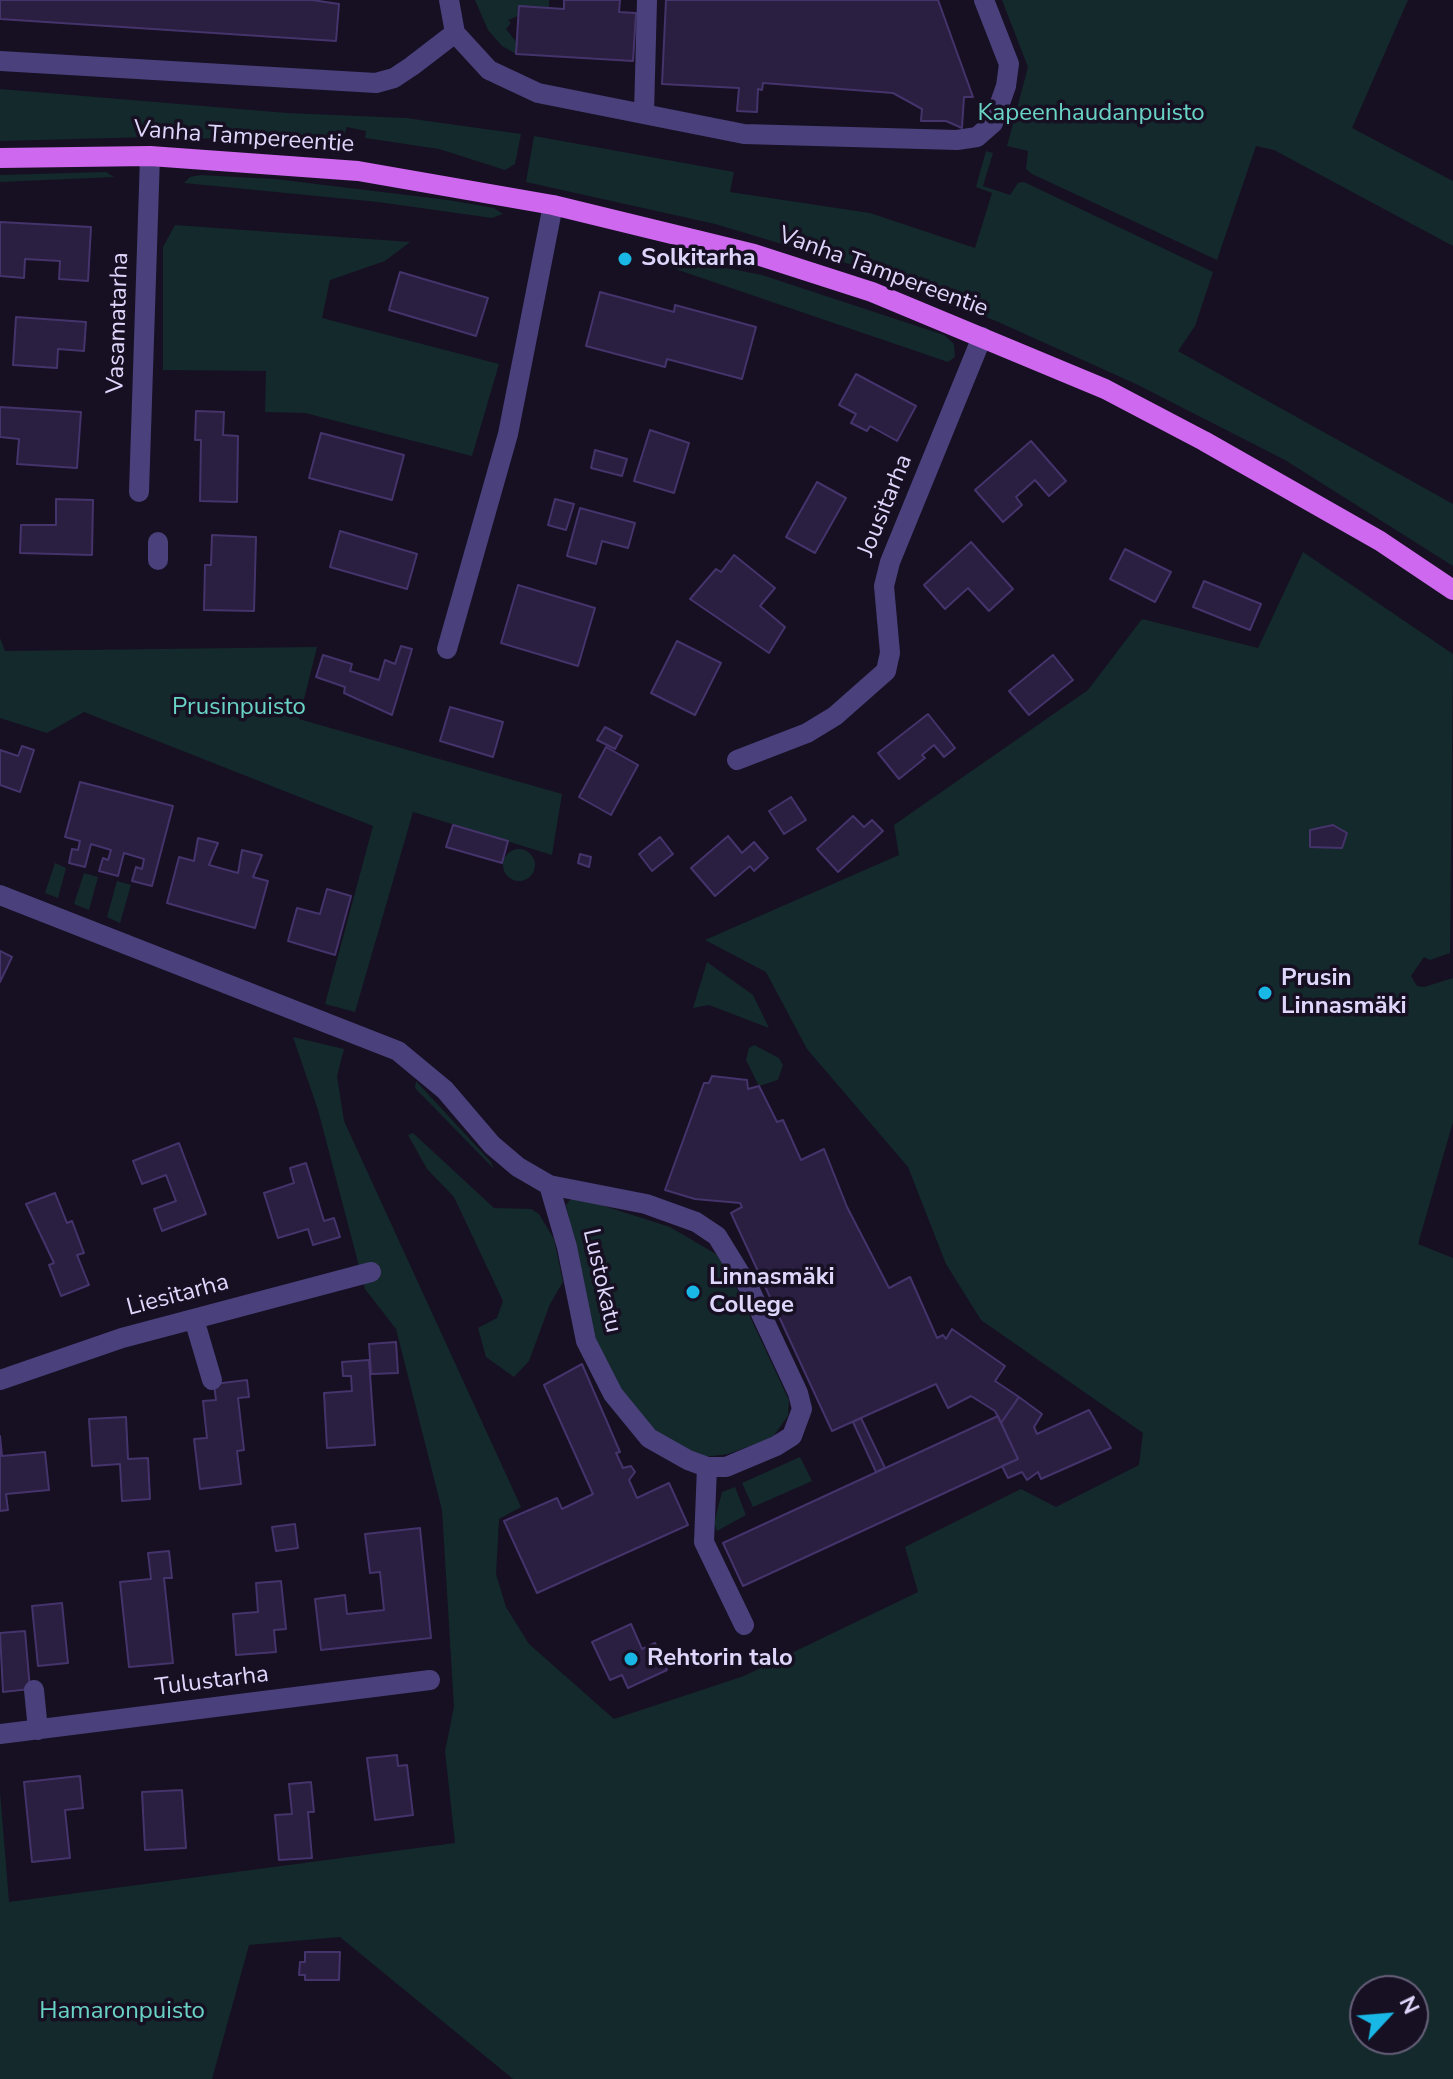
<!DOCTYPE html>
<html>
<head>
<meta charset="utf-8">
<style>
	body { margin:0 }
	#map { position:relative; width:1453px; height:2079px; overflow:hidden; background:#161022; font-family:"Nunito Sans",sans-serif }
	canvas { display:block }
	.north { position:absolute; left:1349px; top:1975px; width:80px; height:80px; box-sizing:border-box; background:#161022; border:2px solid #665f79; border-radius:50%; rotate:64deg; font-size:22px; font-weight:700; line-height:32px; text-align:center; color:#dfd6fb }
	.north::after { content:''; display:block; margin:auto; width:28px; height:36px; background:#18b7e5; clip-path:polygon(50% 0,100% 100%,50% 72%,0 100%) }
</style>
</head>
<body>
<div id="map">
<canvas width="1453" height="2079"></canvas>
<div class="north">N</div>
</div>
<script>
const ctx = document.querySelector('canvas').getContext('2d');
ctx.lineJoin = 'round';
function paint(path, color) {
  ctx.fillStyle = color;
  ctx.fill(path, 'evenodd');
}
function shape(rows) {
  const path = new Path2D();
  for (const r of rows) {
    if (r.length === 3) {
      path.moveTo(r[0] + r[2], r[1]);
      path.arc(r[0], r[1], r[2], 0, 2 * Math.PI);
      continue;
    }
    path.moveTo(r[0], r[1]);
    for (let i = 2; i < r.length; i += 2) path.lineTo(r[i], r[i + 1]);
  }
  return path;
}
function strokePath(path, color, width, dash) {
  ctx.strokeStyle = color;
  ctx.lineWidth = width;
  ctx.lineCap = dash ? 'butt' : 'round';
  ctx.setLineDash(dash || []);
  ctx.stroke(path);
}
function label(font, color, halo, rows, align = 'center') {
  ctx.font = font + ' "Nunito Sans",sans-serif';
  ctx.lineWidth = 7;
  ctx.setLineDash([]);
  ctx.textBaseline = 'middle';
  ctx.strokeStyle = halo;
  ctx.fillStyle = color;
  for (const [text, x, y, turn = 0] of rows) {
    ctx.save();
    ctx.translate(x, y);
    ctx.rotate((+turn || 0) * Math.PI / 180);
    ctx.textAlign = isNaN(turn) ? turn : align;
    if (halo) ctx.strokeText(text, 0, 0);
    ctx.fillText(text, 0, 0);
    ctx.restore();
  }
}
paint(shape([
	[475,0,549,0,549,8,519,6,518,16,508,20,511,23,506,29,517,43,516,54,502,46,488,30],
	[1002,0,1408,0,1352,128,1453,181,1453,246,1274,150,1256,146,1217,260,1032,174,1026,169,1028,151,1007,146,1028,67],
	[0,89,287,113,406,118,521,134,515,164,505,170,439,149,365,138,366,131,347,127,341,142,150,137,0,141],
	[534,136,734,172,730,192,870,213,975,248,992,193,976,187,986,151,993,153,983,186,1010,195,1018,183,1024,182,1213,272,1195,326,1178,351,1453,504,1453,566,1285,460,1136,384,996,321,856,266,715,224,526,182],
	[106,172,114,177,0,182,0,175],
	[200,175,275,179,448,200,494,208,503,214,492,218,378,202,184,183,190,177],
	[175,225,410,242,385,261,330,280,322,318,499,364,472,456,305,413,265,412,266,371,163,370,163,247],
	[647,252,762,275,944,335,954,344,955,357,948,362,649,260,645,255],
	[1303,552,1453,654,1450,953,1430,960,1424,957,1411,976,1417,986,1424,987,1453,978,1453,1122,1418,1244,1453,1258,1453,2079,513,2079,340,1937,249,1945,212,2079,0,2079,0,1792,9,1902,455,1843,445,1751,454,1707,442,1510,396,1329,365,1289,318,1110,293,1037,344,1049,337,1076,344,1121,521,1507,499,1519,496,1574,506,1607,529,1644,614,1719,744,1676,918,1592,905,1547,1021,1489,1056,1507,1139,1465,1143,1433,981,1320,946,1264,908,1167,807,1049,766,972,705,940,899,855,894,825,1088,690,1142,619,1258,648],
	[1365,1991,1413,1991,1413,2039,1365,2039],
	[0,638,5,651,317,647,299,719,562,794,552,855,413,812,355,1012,325,1004,373,826,84,712,47,733,0,718],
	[519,865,16],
	[55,863,66,868,58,898,45,893],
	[84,873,98,877,89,910,74,904],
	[117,881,131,885,120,923,107,917],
	[707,962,753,995,769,1028,709,1005,693,1008],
	[754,1045,779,1058,783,1065,778,1080,759,1086,746,1060,749,1048],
	[416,1081,491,1162,494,1169,415,1088],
	[413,1133,494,1208,531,1209,539,1214,554,1239,563,1282,550,1304,529,1361,514,1377,486,1357,478,1328,497,1318,503,1301,454,1197,427,1169,408,1135],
	[573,1196,670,1227,716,1254,729,1272,789,1400,788,1416,772,1438,728,1454,704,1457,662,1436,638,1416,614,1379,593,1333,566,1205],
	[800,1457,812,1481,753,1507,742,1483],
	[735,1487,746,1515,717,1531,714,1523,722,1492]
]), '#14292c');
const building = shape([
	[0,0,312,0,339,4,336,41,0,19,0,0],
	[564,0,620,0,619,12,636,13,633,61,516,54,519,6,564,9,564,0],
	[666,0,938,0,973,97,964,97,962,128,946,121,921,121,922,109,893,93,763,83,762,90,758,89,757,112,737,111,739,88,662,84,666,0],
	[0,222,91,227,88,281,59,279,60,261,25,259,24,278,0,276,0,222],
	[400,272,488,298,476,336,389,310,400,272],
	[600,292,674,312,675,305,756,327,742,379,667,359,665,367,586,346,600,292],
	[16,317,86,322,84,351,58,349,57,368,13,365,16,317],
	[856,374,916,406,897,441,870,426,867,431,851,423,856,414,839,405,856,374],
	[0,407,81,412,77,468,17,464,19,439,0,437,0,407],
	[196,411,224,412,223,435,238,436,237,502,200,501,201,440,195,440,196,411],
	[650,430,689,443,674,493,634,481,650,430],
	[321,433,404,455,392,500,309,478,321,433],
	[1031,441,1066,481,1049,496,1035,480,1016,497,1022,505,1003,522,975,490,1031,441],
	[595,450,627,459,622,476,591,468,595,450],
	[817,482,846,498,815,553,786,537,817,482],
	[56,499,93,500,92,555,20,553,21,525,56,525,56,499],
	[555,499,574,504,566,530,548,525,555,499],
	[580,508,635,523,628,548,602,541,596,564,567,556,580,508],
	[340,531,417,554,407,589,330,567,340,531],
	[212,535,256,537,254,611,204,610,205,565,211,565,212,535],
	[971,542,1013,589,989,611,968,588,945,609,924,585,971,542],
	[1125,549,1171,572,1155,602,1110,579,1125,549],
	[734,555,775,588,760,606,785,627,769,653,690,599,716,569,721,572,734,555],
	[1204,581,1261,604,1250,630,1193,607,1204,581],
	[518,585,595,608,578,666,501,643,518,585],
	[677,641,721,663,695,715,651,693,677,641],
	[401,646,412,649,392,715,344,693,345,687,316,677,323,655,352,664,350,671,379,680,385,660,395,664,401,646],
	[1053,655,1073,680,1029,715,1009,691,1053,655],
	[450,707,503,722,493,757,440,741,450,707],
	[928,714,955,748,944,757,934,745,922,755,925,758,899,779,878,753,928,714],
	[605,727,622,736,615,749,597,740,605,727],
	[22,746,34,750,20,792,0,785,0,750,18,756,22,746],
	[606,747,638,765,611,815,579,797,606,747],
	[80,782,173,806,152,886,132,881,136,867,142,869,144,859,124,853,118,876,99,871,103,858,108,860,111,850,91,844,85,867,69,863,72,849,78,850,80,841,65,837,80,782],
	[791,797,806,820,784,834,769,811,791,797],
	[853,816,864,827,872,820,883,831,838,872,817,849,853,816],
	[453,825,508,841,502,863,446,847,453,825],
	[1333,825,1347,833,1342,848,1310,847,1310,830,1333,825],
	[728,836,742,853,754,842,768,858,754,871,750,866,715,896,691,868,728,836],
	[660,837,673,854,652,871,639,854,660,837],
	[198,838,218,843,209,865,238,873,242,850,262,855,253,877,268,881,255,928,167,903,179,857,194,861,198,838],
	[580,854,591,857,589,867,578,863,580,854],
	[327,889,351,896,335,955,288,941,297,908,320,914,327,889],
	[0,951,12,957,0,982,0,951],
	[712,1076,747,1080,748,1089,759,1086,777,1122,783,1120,801,1160,824,1149,847,1207,889,1288,910,1277,937,1338,943,1335,946,1339,952,1329,1005,1366,995,1381,1019,1397,1001,1423,995,1411,971,1396,948,1408,936,1384,832,1431,731,1213,742,1207,740,1203,695,1199,665,1190,704,1083,709,1083,712,1076],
	[179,1143,206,1214,162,1231,154,1209,176,1201,166,1175,142,1184,133,1161,179,1143],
	[306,1163,324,1221,334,1218,340,1237,313,1245,308,1229,278,1238,264,1193,294,1183,290,1168,306,1163],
	[55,1193,67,1223,72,1221,84,1253,77,1255,89,1285,61,1296,49,1265,54,1263,26,1204,55,1193],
	[396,1342,398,1373,371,1374,369,1344,396,1342],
	[369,1360,375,1445,327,1448,324,1393,352,1391,351,1376,343,1376,342,1362,369,1360],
	[582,1364,620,1452,616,1453,623,1468,631,1466,635,1472,629,1480,637,1498,669,1483,688,1525,537,1593,504,1521,557,1498,562,1509,593,1494,544,1385,582,1364],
	[247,1380,249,1397,238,1398,244,1450,237,1451,241,1484,200,1489,194,1439,207,1438,203,1401,216,1400,214,1384,247,1380],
	[1019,1397,1042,1414,1034,1427,1037,1434,1089,1410,1111,1448,1041,1479,1038,1472,1027,1480,1022,1472,1008,1478,1002,1466,1018,1459,1001,1423,1019,1397],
	[998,1416,1018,1459,743,1586,723,1543,998,1416],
	[126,1417,128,1459,148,1458,150,1499,122,1501,120,1464,92,1466,89,1419,126,1417],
	[861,1418,885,1468,876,1472,853,1422,861,1418],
	[0,1436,2,1456,45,1452,49,1490,6,1494,8,1510,0,1511,0,1436],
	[295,1524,298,1548,276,1551,272,1527,295,1524],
	[420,1528,431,1638,321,1650,315,1599,345,1595,347,1614,384,1610,380,1572,370,1573,365,1534,420,1528],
	[169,1551,172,1578,164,1578,173,1663,129,1667,120,1582,151,1579,148,1553,169,1551],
	[281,1581,286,1629,274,1630,276,1652,236,1655,233,1614,258,1612,256,1583,281,1581],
	[62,1603,68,1663,38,1666,32,1606,62,1603],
	[631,1624,642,1649,655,1643,667,1670,628,1688,622,1675,610,1680,592,1642,631,1624],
	[25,1631,30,1689,3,1692,0,1633,25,1631],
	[397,1755,398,1766,407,1765,413,1815,375,1820,367,1758,397,1755],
	[80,1776,83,1808,65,1810,70,1858,32,1862,24,1782,80,1776],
	[311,1782,314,1812,308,1812,312,1858,279,1860,275,1815,292,1814,289,1784,311,1782],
	[182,1790,186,1848,145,1850,142,1792,182,1790],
	[305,1952,340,1952,339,1980,305,1980,305,1975,299,1975,300,1962,305,1962,305,1952]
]);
paint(building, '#2a1e41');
strokePath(building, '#45336b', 2);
strokePath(shape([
	[449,0,455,33,489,70,538,93,744,134,957,140,977,137,993,123,1006,86,1009,64,984,0],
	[0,61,376,83,394,78,412,66,455,33],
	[644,113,647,0],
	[139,492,150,156],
	[158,542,158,560],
	[447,649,508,434,553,205],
	[737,760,807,733,835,716,886,671,890,653,884,586,890,562,982,337],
	[0,895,398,1051,445,1090,492,1145,518,1167,549,1185],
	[549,1185,646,1204,696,1222,717,1236,749,1288,798,1393,802,1409,792,1436,776,1446,726,1467,707,1467,688,1460,649,1438,613,1394,586,1341,567,1247,549,1185],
	[194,1319,212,1380],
	[0,1380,122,1338,371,1272],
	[707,1467,704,1542,744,1625],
	[34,1690,38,1730],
	[0,1734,430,1680]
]), '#4a407c', 20);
strokePath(shape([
	[0,158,150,156,358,171,553,205,754,254,872,292,1105,389,1204,441,1380,541,1453,590]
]), '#ce68ef', 20);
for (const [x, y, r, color] of [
	[625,259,8,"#18b7e5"],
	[1265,993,8,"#18b7e5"],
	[693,1292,8,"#18b7e5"],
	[631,1659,8,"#18b7e5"]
]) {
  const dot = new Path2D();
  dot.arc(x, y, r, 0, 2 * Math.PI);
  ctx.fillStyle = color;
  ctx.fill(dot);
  strokePath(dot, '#161022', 3);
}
label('24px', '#69d3c6', '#161022', [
	["Kapeenhaudanpuisto",1091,114],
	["Prusinpuisto",239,708],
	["Hamaronpuisto",122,2012]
]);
label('24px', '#dfd6fb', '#161022', [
	["Vanha Tampereentie",244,138,4],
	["Vanha Tampereentie",883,273,20],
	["Vasamatarha",119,323,-88],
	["Jousitarha",886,506,-68],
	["Lustokatu",601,1281,77],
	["Liesitarha",178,1296,-15],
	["Tulustarha",212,1682,-7]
]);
label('bold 24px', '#dfd6fb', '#161022', [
	["Solkitarha",641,259],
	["Prusin",1281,979],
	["Linnasmäki",1281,1007],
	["Linnasmäki",709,1278],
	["College",709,1306],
	["Rehtorin talo",647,1659]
], 'left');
</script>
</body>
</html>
